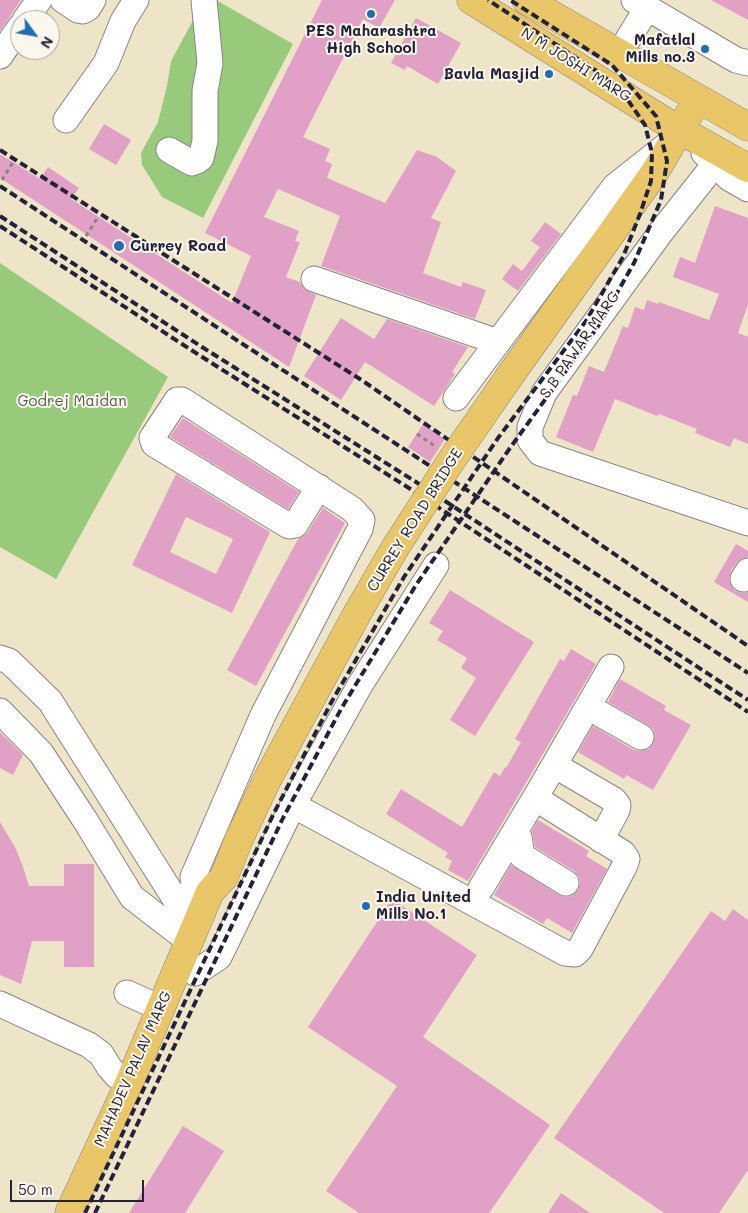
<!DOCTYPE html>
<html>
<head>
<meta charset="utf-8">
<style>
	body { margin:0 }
	#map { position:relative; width:748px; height:1213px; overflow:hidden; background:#eee5c8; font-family:Mali,sans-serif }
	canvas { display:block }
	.north { position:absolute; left:10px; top:10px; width:50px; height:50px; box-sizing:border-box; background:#fbf7ec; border:1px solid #a4a2a5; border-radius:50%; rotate:122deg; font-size:14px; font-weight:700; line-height:20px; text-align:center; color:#22223b }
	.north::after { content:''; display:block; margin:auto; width:18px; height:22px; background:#1f6fb2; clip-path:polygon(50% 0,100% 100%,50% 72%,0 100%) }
	.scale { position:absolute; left:10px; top:1180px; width:134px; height:22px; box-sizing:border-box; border:2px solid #22223b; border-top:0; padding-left:6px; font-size:15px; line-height:18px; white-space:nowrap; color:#22223b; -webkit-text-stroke:4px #fbf7ec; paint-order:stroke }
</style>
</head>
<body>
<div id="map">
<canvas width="748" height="1213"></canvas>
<div class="north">N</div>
<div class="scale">50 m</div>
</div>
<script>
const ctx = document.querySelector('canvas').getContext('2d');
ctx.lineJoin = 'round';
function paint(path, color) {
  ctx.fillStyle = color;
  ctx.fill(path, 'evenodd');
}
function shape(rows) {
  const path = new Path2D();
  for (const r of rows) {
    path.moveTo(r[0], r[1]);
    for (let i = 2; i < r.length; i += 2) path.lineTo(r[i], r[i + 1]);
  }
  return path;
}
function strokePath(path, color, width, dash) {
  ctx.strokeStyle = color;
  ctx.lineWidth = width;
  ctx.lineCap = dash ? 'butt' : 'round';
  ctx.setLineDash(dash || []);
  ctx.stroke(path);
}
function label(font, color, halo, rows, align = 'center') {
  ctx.font = font + ' Mali,sans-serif';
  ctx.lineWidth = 4;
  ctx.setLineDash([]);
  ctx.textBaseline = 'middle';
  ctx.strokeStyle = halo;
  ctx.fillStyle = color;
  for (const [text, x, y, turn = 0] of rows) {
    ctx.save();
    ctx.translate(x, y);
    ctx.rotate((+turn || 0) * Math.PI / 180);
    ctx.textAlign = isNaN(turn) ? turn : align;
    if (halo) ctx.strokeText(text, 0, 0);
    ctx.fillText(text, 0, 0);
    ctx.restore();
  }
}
paint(shape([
	[204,0,216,0,293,44,203,218,162,197,142,165,141,153,158,122,167,86,171,61],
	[0,263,168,377,56,579,0,547]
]), '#97cb7b');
paint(shape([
	[0,0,21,0,0,31],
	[322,0,395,0,379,28,363,19,303,137,330,149,325,161,332,164,327,178,385,203,417,150,437,157,456,171,431,218,441,222,423,273,461,287,463,282,486,290,475,319,321,266,340,216,278,189,264,217,299,231,295,241,300,242,286,277,300,282,304,289,316,295,289,367,0,178,0,154,40,179,48,167,79,188,71,199,232,303,251,256,205,233],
	[711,0,748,0,748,20],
	[416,18,461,43,438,84,407,66,405,70,391,63],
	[104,124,131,140,116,165,89,149],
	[715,206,748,218,748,304,738,333,748,337,748,444,734,438,730,447,695,433,697,429,659,414,657,416,615,399,593,452,556,437,573,395,577,396,589,366,604,372,623,326,628,328,635,307,644,310,647,300,658,304,659,302,709,320,719,294,673,277,680,257,695,263],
	[545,222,561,234,518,291,502,279,513,264,522,271,540,247,531,241],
	[341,318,374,339,387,319,468,347,452,372,455,374,434,406,365,362,341,400,304,376],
	[183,418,299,492,288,509,170,437],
	[423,424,445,439,430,462,408,447],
	[176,474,270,532,232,613,132,565],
	[186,517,233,539,216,574,170,552],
	[323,508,345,523,256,686,227,670,298,539,307,533],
	[736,544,748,551,748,557,741,559,736,563,731,571,729,579,731,586,735,591,742,593,748,592,748,602,714,582],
	[450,590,534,642,475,736,450,720,476,678,461,668,467,658,437,640,443,631,429,623],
	[571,649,596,664,468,881,448,870,452,861,445,857,448,853,386,814,401,789,462,827,494,772,500,776,505,767,506,768,521,742,515,739,560,659,564,661],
	[620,679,666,706,664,710,691,725,653,790,626,775,624,779,578,752,593,726,634,750,642,751,649,749,653,744,655,736,653,729,648,725,608,702],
	[0,732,23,755,13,775,0,768],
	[538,820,589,851,586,856,607,869,572,933,547,918,543,924,494,895,511,865,559,895,566,897,572,896,578,890,580,883,579,877,574,871,535,847,532,831],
	[0,822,16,849,23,867,29,886,64,886,64,864,94,864,94,967,64,967,64,941,32,941,21,984,0,975],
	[392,899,477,955,423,1037,550,1125,489,1213,359,1213,326,1191,397,1086,308,1027],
	[733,909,748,920,748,1170,719,1213,664,1213,554,1138,711,911,725,921],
	[183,1126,224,1151,185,1213,129,1213],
	[561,1193,590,1213,548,1213]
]), '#e1a0c6');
const minor = shape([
	[63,0,78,10,83,11,88,8,93,0],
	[634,0,736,60,748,63],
	[25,20,39,0],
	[619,54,647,8],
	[0,56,20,27],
	[66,120,106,63,123,21,136,0],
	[169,150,192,163,197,161,201,158,205,141,205,91,210,63,204,0],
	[704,153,729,178,748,189],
	[715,164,661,232,544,393,530,427,530,440,540,453,748,523],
	[314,279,498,342],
	[456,398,615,186,672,141],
	[743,579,748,571],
	[0,658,9,661,50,701,177,902,196,924],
	[588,707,641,737],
	[0,711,41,753,85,820,132,897,189,941],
	[554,765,614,800,618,805,617,810,601,840],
	[293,805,565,953,575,954,580,949,624,867,627,859,623,853,535,798,611,667],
	[516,831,519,837,522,856,566,883],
	[481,888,535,798],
	[196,924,193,877,263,715,360,529,362,520,352,509,182,400,177,400,152,438,154,444,289,526,295,525,319,487],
	[195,973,219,957,293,805,360,685,436,565],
	[127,993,160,1008],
	[0,1004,89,1045,101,1054,109,1067,117,1076,130,1081]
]);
const major = shape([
	[471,0,671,125,748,168],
	[526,0,748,127],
	[509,377,655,172,698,99],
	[69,1213,130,1081,210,892,224,877,239,839,267,780,358,612,395,548]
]);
strokePath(minor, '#888482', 27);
strokePath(major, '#888482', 29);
strokePath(shape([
	[2,180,13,162],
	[86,236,98,217],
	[417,434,435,446]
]), '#888482', 3, [4, 4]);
strokePath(minor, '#fff', 25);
strokePath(major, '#e9c769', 28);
strokePath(shape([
	[0,150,363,381,748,646],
	[0,186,748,673],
	[0,216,202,347,416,482,748,700],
	[0,226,199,355,412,490,748,712],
	[85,1213,274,813,332,701,404,577,498,438,586,321,623,257,640,214,651,181,652,153,645,125,623,93,601,74,488,0],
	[95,1213,283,818,341,709,416,585,510,448,597,328,634,263,661,200,667,161,656,116,612,65,510,0]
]), '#22223b', 4, [8, 4]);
const majorBridge = shape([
	[395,548,453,458,509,377]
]);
strokePath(majorBridge, '#888482', 29, []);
strokePath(majorBridge, '#e9c769', 28);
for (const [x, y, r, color] of [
	[371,14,5,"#1f6fb2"],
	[705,49,5,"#1f6fb2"],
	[549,74,5,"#1f6fb2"],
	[119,246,6,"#1f6fb2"],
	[366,906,5,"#1f6fb2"]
]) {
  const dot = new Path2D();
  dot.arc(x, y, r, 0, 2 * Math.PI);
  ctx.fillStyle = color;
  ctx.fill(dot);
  strokePath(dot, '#fbf7ec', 2);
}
label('bold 15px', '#22223b', '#fbf7ec', [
	["PES Maharashtra",371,31,"center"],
	["High School",371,48,"center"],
	["Mafatlal",695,40],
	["Mills no.3",695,57],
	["Bavla Masjid",539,74],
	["Currey Road",130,246,"left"],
	["India United",376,897,"left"],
	["Mills No.1",376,914,"left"]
], 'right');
label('15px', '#22223b', '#fbf7ec', [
	["N M JOSHI MARG",576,65,32],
	["S B PAWAR MARG",580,345,-55],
	["CURREY ROAD BRIDGE",415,520,-58],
	["MAHADEV PALAV MARG",133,1069,-66]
]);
label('15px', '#4b5d51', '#fbf7ec', [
	["Godrej Maidan",72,401]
]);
</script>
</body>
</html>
